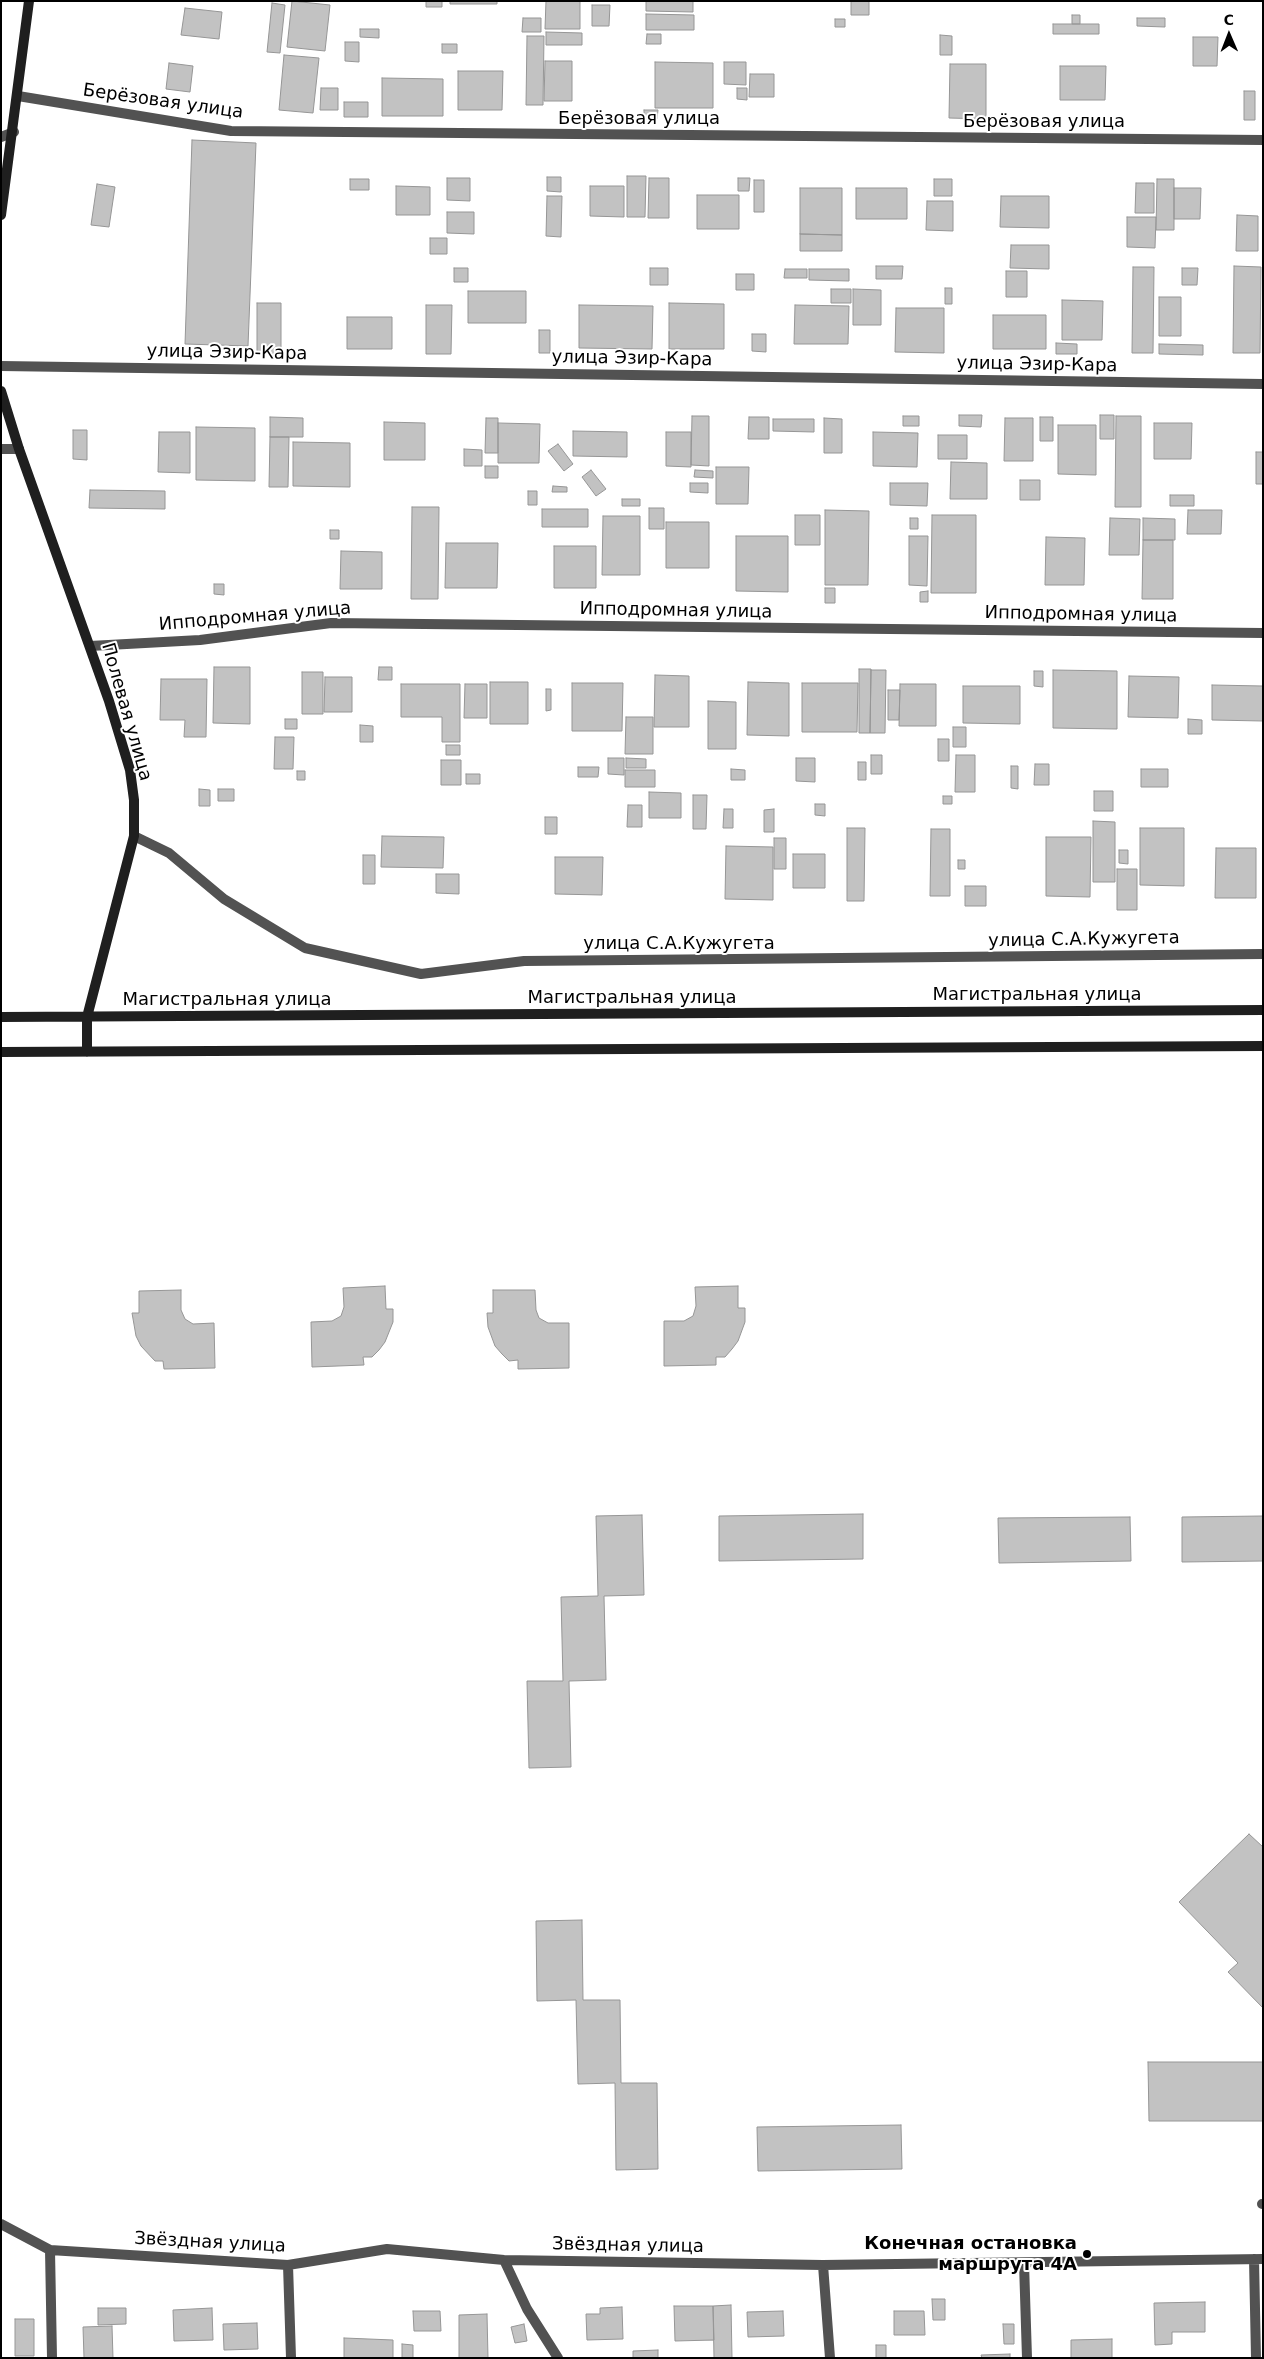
<!DOCTYPE html>
<html>
<head>
<meta charset="utf-8">
<style>
	body { margin:0 }
	#map { position:relative; width:1264px; height:2359px; overflow:hidden; background:#fff; font-family:"DejaVu Sans",sans-serif }
	canvas { display:block }
	.frame { position:absolute; inset:0; border:2px solid #000; pointer-events:none }
	.north { position:absolute; left:1204px; top:10px; width:50px; height:50px; -webkit-text-stroke:4px #fff; paint-order:stroke; rotate:359deg; font-size:14px; font-weight:700; line-height:20px; text-align:center; color:#000 }
	.north::after { content:''; display:block; margin:auto; width:18px; height:22px; background:#000; clip-path:polygon(50% 0,100% 100%,50% 72%,0 100%) }
</style>
</head>
<body>
<div id="map">
<canvas width="1264" height="2359"></canvas>
<div class="frame"></div>
<div class="north">С</div>
</div>
<script>
const ctx = document.querySelector('canvas').getContext('2d');
ctx.lineJoin = 'round';
function paint(path, color) {
  ctx.fillStyle = color;
  ctx.fill(path, 'evenodd');
}
function shape(rows) {
  const path = new Path2D();
  for (const r of rows) {
    path.moveTo(r[0], r[1]);
    for (let i = 2; i < r.length; i += 2) path.lineTo(r[i], r[i + 1]);
  }
  return path;
}
function strokePath(path, color, width, dash) {
  ctx.strokeStyle = color;
  ctx.lineWidth = width;
  ctx.lineCap = dash ? 'butt' : 'round';
  ctx.setLineDash(dash || []);
  ctx.stroke(path);
}
function label(font, color, halo, rows, align = 'center') {
  ctx.font = font + ' "DejaVu Sans",sans-serif';
  ctx.lineWidth = 4;
  ctx.setLineDash([]);
  ctx.textBaseline = 'middle';
  ctx.strokeStyle = halo;
  ctx.fillStyle = color;
  for (const [text, x, y, turn = 0] of rows) {
    ctx.save();
    ctx.translate(x, y);
    ctx.rotate((+turn || 0) * Math.PI / 180);
    ctx.textAlign = isNaN(turn) ? turn : align;
    if (halo) ctx.strokeText(text, 0, 0);
    ctx.fillText(text, 0, 0);
    ctx.restore();
  }
}
const building = shape([
	[292,1,330,5,325,51,287,47,292,1],
	[426,1,442,1,442,7,426,7,426,1],
	[450,1,497,1,497,4,450,4,450,1],
	[546,1,580,1,580,29,545,29,546,1],
	[646,1,693,1,693,12,646,11,646,1],
	[851,1,869,1,869,15,851,15,851,1],
	[272,3,285,5,280,53,267,52,272,3],
	[592,5,610,5,609,26,592,26,592,5],
	[185,8,222,12,219,39,181,35,185,8],
	[646,14,694,15,694,30,646,30,646,14],
	[1072,15,1080,15,1080,24,1072,24,1072,15],
	[523,18,541,18,541,32,522,32,523,18],
	[1137,18,1165,18,1165,27,1137,26,1137,18],
	[835,19,845,19,845,27,835,27,835,19],
	[1053,24,1099,24,1099,34,1053,34,1053,24],
	[360,29,379,29,379,38,360,37,360,29],
	[546,32,582,33,582,45,546,45,546,32],
	[647,34,661,34,661,44,646,44,647,34],
	[940,35,952,36,952,55,940,55,940,35],
	[527,36,544,36,543,105,526,105,527,36],
	[1193,37,1218,37,1217,66,1193,66,1193,37],
	[345,42,359,42,359,62,345,61,345,42],
	[442,44,457,44,457,53,442,53,442,44],
	[284,55,319,58,313,113,279,110,284,55],
	[545,61,572,61,572,101,544,101,545,61],
	[655,62,713,63,713,108,655,108,655,62],
	[724,62,746,62,746,85,724,84,724,62],
	[169,63,193,66,190,92,166,89,169,63],
	[950,64,986,64,986,119,949,118,950,64],
	[1060,66,1106,66,1105,100,1060,100,1060,66],
	[458,71,503,71,502,110,458,110,458,71],
	[750,74,774,74,774,97,749,97,750,74],
	[382,78,443,79,443,116,382,116,382,78],
	[321,88,338,88,338,110,320,110,321,88],
	[737,88,747,88,747,100,737,99,737,88],
	[1244,91,1255,91,1255,120,1244,120,1244,91],
	[344,102,368,102,368,117,344,117,344,102],
	[644,110,658,110,657,119,644,119,644,110],
	[192,140,256,143,248,346,185,344,192,140],
	[627,176,646,176,645,217,627,217,627,176],
	[547,177,561,177,561,192,547,191,547,177],
	[447,178,470,178,470,201,447,200,447,178],
	[649,178,669,178,669,218,648,218,649,178],
	[738,178,750,178,749,191,738,191,738,178],
	[350,179,369,179,369,190,350,190,350,179],
	[934,179,952,179,952,196,934,196,934,179],
	[1157,179,1174,179,1174,230,1156,230,1157,179],
	[754,180,764,180,764,212,754,212,754,180],
	[1136,183,1154,183,1154,213,1135,213,1136,183],
	[97,184,115,187,109,227,91,225,97,184],
	[396,186,430,187,430,215,396,215,396,186],
	[590,186,624,186,624,217,590,216,590,186],
	[800,188,842,188,842,235,800,234,800,188],
	[856,188,907,188,907,219,856,219,856,188],
	[1174,188,1201,188,1200,219,1174,219,1174,188],
	[697,195,739,195,739,229,697,229,697,195],
	[547,196,562,196,561,237,546,236,547,196],
	[1001,196,1049,196,1049,228,1000,227,1001,196],
	[927,201,953,201,953,231,926,230,927,201],
	[447,212,474,212,474,234,447,233,447,212],
	[1237,215,1258,216,1258,251,1236,251,1237,215],
	[1127,217,1156,217,1155,248,1127,247,1127,217],
	[800,234,842,235,842,251,800,251,800,234],
	[430,238,447,238,447,254,430,254,430,238],
	[1011,245,1049,245,1049,269,1010,268,1011,245],
	[876,266,903,266,902,279,876,279,876,266],
	[1234,266,1261,267,1260,353,1233,353,1234,266],
	[1133,267,1154,267,1153,353,1132,353,1133,267],
	[454,268,468,268,468,282,454,282,454,268],
	[650,268,668,268,668,285,650,285,650,268],
	[1182,268,1198,268,1197,285,1182,285,1182,268],
	[785,269,807,269,807,278,784,278,785,269],
	[809,269,849,269,849,281,809,280,809,269],
	[1006,271,1027,271,1027,297,1006,297,1006,271],
	[736,274,754,274,754,290,736,290,736,274],
	[945,288,952,288,952,304,945,304,945,288],
	[831,289,851,289,851,303,831,303,831,289],
	[853,289,881,290,881,325,853,325,853,289],
	[468,291,526,291,526,323,468,323,468,291],
	[1159,297,1181,297,1181,336,1159,336,1159,297],
	[1062,300,1103,301,1102,340,1062,340,1062,300],
	[257,303,281,303,281,354,257,354,257,303],
	[669,303,724,304,724,349,669,349,669,303],
	[426,305,452,305,451,354,426,354,426,305],
	[579,305,653,306,652,349,579,348,579,305],
	[795,305,849,306,848,344,794,344,795,305],
	[896,308,944,308,944,353,895,352,896,308],
	[993,315,1046,315,1046,349,993,349,993,315],
	[347,317,392,317,392,349,347,349,347,317],
	[539,330,550,330,550,353,539,353,539,330],
	[752,334,766,334,766,352,752,351,752,334],
	[1056,343,1077,344,1077,354,1056,354,1056,343],
	[1159,344,1203,345,1203,355,1159,354,1159,344],
	[959,415,982,415,981,427,959,426,959,415],
	[1100,415,1114,415,1114,439,1100,439,1100,415],
	[692,416,709,416,709,466,691,465,692,416],
	[903,416,919,416,919,426,903,426,903,416],
	[1116,416,1141,416,1141,507,1115,507,1116,416],
	[270,417,303,418,303,437,270,437,270,417],
	[749,417,769,417,769,439,748,439,749,417],
	[1040,417,1053,417,1053,441,1040,441,1040,417],
	[486,418,498,418,498,453,485,453,486,418],
	[824,418,842,419,842,453,824,453,824,418],
	[1005,418,1033,418,1033,461,1004,461,1005,418],
	[773,419,814,419,814,432,773,431,773,419],
	[384,422,425,423,425,460,384,460,384,422],
	[498,423,540,424,539,463,498,463,498,423],
	[1154,423,1192,423,1191,459,1154,459,1154,423],
	[1058,425,1096,425,1096,475,1058,474,1058,425],
	[196,427,255,428,255,481,196,480,196,427],
	[73,430,87,430,87,460,73,459,73,430],
	[573,431,627,432,627,457,573,456,573,431],
	[159,432,190,432,190,473,158,472,159,432],
	[666,432,691,432,691,467,666,466,666,432],
	[873,432,918,433,917,467,873,466,873,432],
	[938,435,967,435,967,459,938,459,938,435],
	[270,437,289,437,288,487,269,487,270,437],
	[293,442,350,443,350,487,293,486,293,442],
	[558,444,573,464,564,471,548,451,558,444],
	[464,449,482,450,482,466,464,466,464,449],
	[1256,452,1263,452,1263,484,1256,484,1256,452],
	[951,462,987,463,987,499,950,499,951,462],
	[485,466,498,466,498,478,485,478,485,466],
	[716,467,749,467,748,504,716,504,716,467],
	[591,470,606,489,596,496,582,477,591,470],
	[695,470,713,471,713,478,694,477,695,470],
	[1020,480,1040,480,1040,500,1020,500,1020,480],
	[690,483,708,483,708,493,690,492,690,483],
	[890,483,928,483,927,506,890,505,890,483],
	[553,486,567,487,567,492,552,492,553,486],
	[90,490,165,491,165,509,89,508,90,490],
	[528,491,537,491,537,505,528,505,528,491],
	[1170,495,1194,495,1194,506,1170,506,1170,495],
	[622,499,640,499,640,506,622,506,622,499],
	[412,507,439,507,438,599,411,599,412,507],
	[649,508,664,508,664,529,649,529,649,508],
	[542,509,588,509,588,527,542,527,542,509],
	[825,510,869,511,868,585,825,585,825,510],
	[1188,510,1222,510,1221,534,1187,534,1188,510],
	[795,515,820,515,820,545,795,545,795,515],
	[932,515,976,515,976,593,931,593,932,515],
	[603,516,640,516,640,575,602,575,603,516],
	[910,518,918,518,918,529,910,529,910,518],
	[1110,518,1140,519,1139,555,1109,555,1110,518],
	[1143,518,1175,519,1175,540,1143,540,1143,518],
	[666,522,709,522,709,568,666,568,666,522],
	[330,530,339,530,339,539,330,539,330,530],
	[736,536,788,536,788,592,736,591,736,536],
	[909,536,928,536,927,586,909,585,909,536],
	[1046,537,1085,538,1084,585,1045,585,1046,537],
	[1143,540,1173,540,1173,599,1142,599,1143,540],
	[446,543,498,543,497,588,445,588,446,543],
	[554,546,596,546,596,588,554,588,554,546],
	[341,551,382,552,382,589,340,589,341,551],
	[214,584,224,584,224,595,214,594,214,584],
	[825,588,835,588,835,603,825,603,825,588],
	[928,591,928,602,920,602,920,592,928,591],
	[214,667,250,667,250,724,213,723,214,667],
	[379,667,392,667,392,680,378,680,379,667],
	[859,669,871,669,870,733,859,733,859,669],
	[871,670,886,670,885,733,870,733,871,670],
	[1053,670,1117,671,1117,729,1053,728,1053,670],
	[1034,671,1043,671,1043,687,1034,686,1034,671],
	[302,672,323,672,323,714,302,714,302,672],
	[655,675,689,676,689,727,654,727,655,675],
	[1129,676,1179,677,1178,718,1128,717,1129,676],
	[325,677,352,677,352,712,324,712,325,677],
	[161,679,207,679,206,737,184,737,185,720,160,720,161,679],
	[490,682,528,682,528,724,490,724,490,682],
	[748,682,789,683,789,736,747,735,748,682],
	[572,683,623,683,622,731,572,731,572,683],
	[802,683,858,683,857,732,802,732,802,683],
	[401,684,460,684,460,742,442,742,442,717,401,717,401,684],
	[465,684,487,684,487,718,464,718,465,684],
	[900,684,936,684,936,726,899,726,900,684],
	[1212,685,1263,686,1263,721,1212,720,1212,685],
	[963,686,1020,686,1020,724,963,723,963,686],
	[546,689,551,689,551,710,546,711,546,689],
	[888,690,900,690,899,720,888,720,888,690],
	[708,701,736,702,736,749,708,749,708,701],
	[626,717,653,717,653,754,625,754,626,717],
	[285,719,297,719,297,729,285,729,285,719],
	[1188,719,1202,720,1202,734,1188,734,1188,719],
	[360,725,373,726,373,742,360,742,360,725],
	[953,727,966,727,966,747,953,747,953,727],
	[275,737,294,737,293,769,274,769,275,737],
	[938,739,949,739,949,761,938,761,938,739],
	[446,745,460,745,460,755,446,755,446,745],
	[871,755,882,755,882,774,871,774,871,755],
	[956,755,975,755,975,792,955,792,956,755],
	[608,758,624,758,624,775,608,774,608,758],
	[626,758,646,759,646,768,626,768,626,758],
	[796,758,815,758,815,782,796,781,796,758],
	[441,760,461,760,461,785,441,785,441,760],
	[858,762,866,762,866,780,858,780,858,762],
	[1035,764,1049,764,1049,785,1034,785,1035,764],
	[1011,766,1018,766,1018,789,1011,788,1011,766],
	[578,767,599,767,598,777,578,777,578,767],
	[731,769,745,770,745,780,731,780,731,769],
	[1141,769,1168,769,1168,787,1141,787,1141,769],
	[625,770,655,770,655,787,625,787,625,770],
	[297,771,305,771,305,780,297,780,297,771],
	[466,774,480,774,480,784,466,784,466,774],
	[199,789,210,790,210,806,199,806,199,789],
	[218,789,234,789,234,801,218,801,218,789],
	[1094,791,1113,791,1113,811,1094,811,1094,791],
	[649,792,681,793,681,818,649,818,649,792],
	[693,795,707,795,706,829,693,829,693,795],
	[943,796,952,796,952,804,943,804,943,796],
	[815,804,825,804,825,816,815,815,815,804],
	[628,805,642,805,642,827,627,827,628,805],
	[724,809,733,809,733,828,723,828,724,809],
	[774,809,774,832,764,832,764,810,774,809],
	[545,817,557,817,557,834,545,834,545,817],
	[1093,821,1115,822,1115,882,1093,882,1093,821],
	[847,828,865,828,864,901,847,901,847,828],
	[1140,828,1184,828,1184,886,1140,885,1140,828],
	[931,829,950,829,950,896,930,896,931,829],
	[382,836,444,837,443,868,381,867,382,836],
	[1046,837,1091,837,1090,897,1046,896,1046,837],
	[774,838,786,838,786,869,774,869,774,838],
	[726,846,773,847,773,900,725,899,726,846],
	[1216,848,1256,848,1256,898,1215,898,1216,848],
	[1119,850,1128,850,1128,864,1119,863,1119,850],
	[793,854,825,854,825,888,793,888,793,854],
	[363,855,375,855,375,884,363,884,363,855],
	[555,857,603,857,602,895,555,894,555,857],
	[958,860,965,860,965,869,958,869,958,860],
	[1117,869,1137,869,1137,910,1117,910,1117,869],
	[436,874,459,874,459,894,436,893,436,874],
	[965,886,986,886,986,906,965,906,965,886],
	[385,1286,386,1309,393,1309,393,1322,385,1342,379,1350,372,1357,363,1357,364,1365,312,1367,311,1322,332,1321,341,1316,344,1307,343,1288,385,1286],
	[738,1286,738,1308,745,1308,745,1322,738,1341,732,1349,725,1357,716,1357,716,1365,664,1366,664,1321,684,1321,693,1316,696,1306,695,1287,738,1286],
	[181,1290,181,1310,185,1319,193,1324,214,1323,215,1368,164,1369,163,1361,155,1361,141,1346,136,1336,132,1313,139,1313,139,1291,181,1290],
	[493,1290,535,1290,536,1310,539,1318,548,1323,569,1323,569,1368,518,1369,518,1360,509,1361,502,1354,495,1346,488,1327,487,1313,493,1313,493,1290],
	[863,1514,863,1559,719,1561,719,1516,863,1514],
	[642,1515,644,1595,604,1596,606,1680,569,1681,571,1767,529,1768,527,1681,563,1681,561,1597,598,1596,596,1516,642,1515],
	[1263,1516,1263,1561,1182,1562,1182,1517,1263,1516],
	[1130,1517,1131,1561,999,1563,998,1518,1130,1517],
	[1249,1834,1263,1847,1263,2008,1228,1972,1238,1963,1179,1902,1249,1834],
	[582,1920,583,2000,620,2000,621,2083,657,2083,658,2169,616,2170,615,2083,578,2084,576,2000,537,2001,536,1921,582,1920],
	[1148,2062,1263,2062,1263,2121,1149,2121,1148,2062],
	[901,2125,902,2169,758,2171,757,2127,901,2125],
	[932,2299,945,2299,945,2320,933,2320,932,2299],
	[1205,2302,1205,2332,1172,2332,1172,2344,1155,2345,1154,2303,1205,2302],
	[731,2305,732,2358,714,2358,713,2306,731,2305],
	[674,2306,713,2306,714,2340,675,2341,674,2306],
	[622,2307,623,2339,587,2340,586,2314,600,2314,600,2308,622,2307],
	[98,2308,126,2308,126,2324,98,2325,98,2308],
	[212,2308,213,2340,174,2341,173,2310,212,2308],
	[413,2311,440,2311,441,2331,414,2331,413,2311],
	[783,2311,784,2336,748,2337,747,2312,783,2311],
	[894,2311,924,2311,925,2335,894,2335,894,2311],
	[487,2314,488,2358,459,2358,459,2315,487,2314],
	[15,2319,34,2319,34,2356,15,2356,15,2319],
	[257,2323,258,2349,224,2350,223,2324,257,2323],
	[524,2324,527,2341,515,2343,511,2327,524,2324],
	[1003,2324,1014,2324,1014,2344,1004,2344,1003,2324],
	[112,2326,113,2358,84,2358,83,2327,112,2326],
	[344,2338,393,2340,393,2358,344,2358,344,2338],
	[1112,2339,1112,2358,1071,2358,1071,2340,1112,2339],
	[402,2344,413,2345,413,2358,402,2358,402,2344],
	[876,2345,886,2345,886,2358,876,2358,876,2345],
	[658,2350,658,2358,633,2358,633,2351,658,2350],
	[1010,2354,1010,2358,982,2358,981,2355,1010,2354]
]);
paint(building, '#c2c2c2');
strokePath(building, '#969696', 1);
strokePath(shape([
	[18,96,231,131,1263,140],
	[1,137,14,132],
	[1,366,1263,384],
	[1,449,19,449],
	[90,646,200,640,331,623,1263,633],
	[134,836,169,853,224,899,305,948,421,974,524,961,1263,954],
	[1262,2204,1263,2204],
	[1,2224,50,2250,288,2265,387,2249,504,2260,823,2265,1263,2259],
	[50,2250,52,2358],
	[1254,2259,1256,2358],
	[504,2260,527,2309,558,2358],
	[1024,2263,1027,2358],
	[288,2265,291,2358],
	[823,2265,830,2358]
]), '#525252', 10);
strokePath(shape([
	[1,215,29,1],
	[1,391,19,449,109,701,130,770,134,800,134,836,87,1017,87,1052],
	[1,1017,1263,1010],
	[1,1052,1263,1046]
]), '#1f1f1f', 10);
for (const [x, y, r, color] of [
	[1087,2254,5,"#000"]
]) {
  const dot = new Path2D();
  dot.arc(x, y, r, 0, 2 * Math.PI);
  ctx.fillStyle = color;
  ctx.fill(dot);
  strokePath(dot, '#fff', 2);
}
label('18px', '#000', '#fff', [
	["Берёзовая улица",163,102,8],
	["Берёзовая улица",639,119],
	["Берёзовая улица",1044,122],
	["улица Эзир-Кара",227,353,1],
	["улица Эзир-Кара",632,359,1],
	["улица Эзир-Кара",1037,365,1],
	["Ипподромная улица",676,611,1],
	["Ипподромная улица",1081,615,1],
	["Ипподромная улица",255,617,-5],
	["Полевая улица",126,712,74],
	["улица С.А.Кужугета",1084,940,-1],
	["улица С.А.Кужугета",679,944],
	["Магистральная улица",1037,995],
	["Магистральная улица",632,998],
	["Магистральная улица",227,1000],
	["Звёздная улица",210,2243,3],
	["Звёздная улица",628,2246,1]
]);
label('bold 18px', '#000', '#fff', [
	["Конечная остановка",1077,2244],
	["маршрута 4А",1077,2265]
], 'right');
</script>
</body>
</html>
